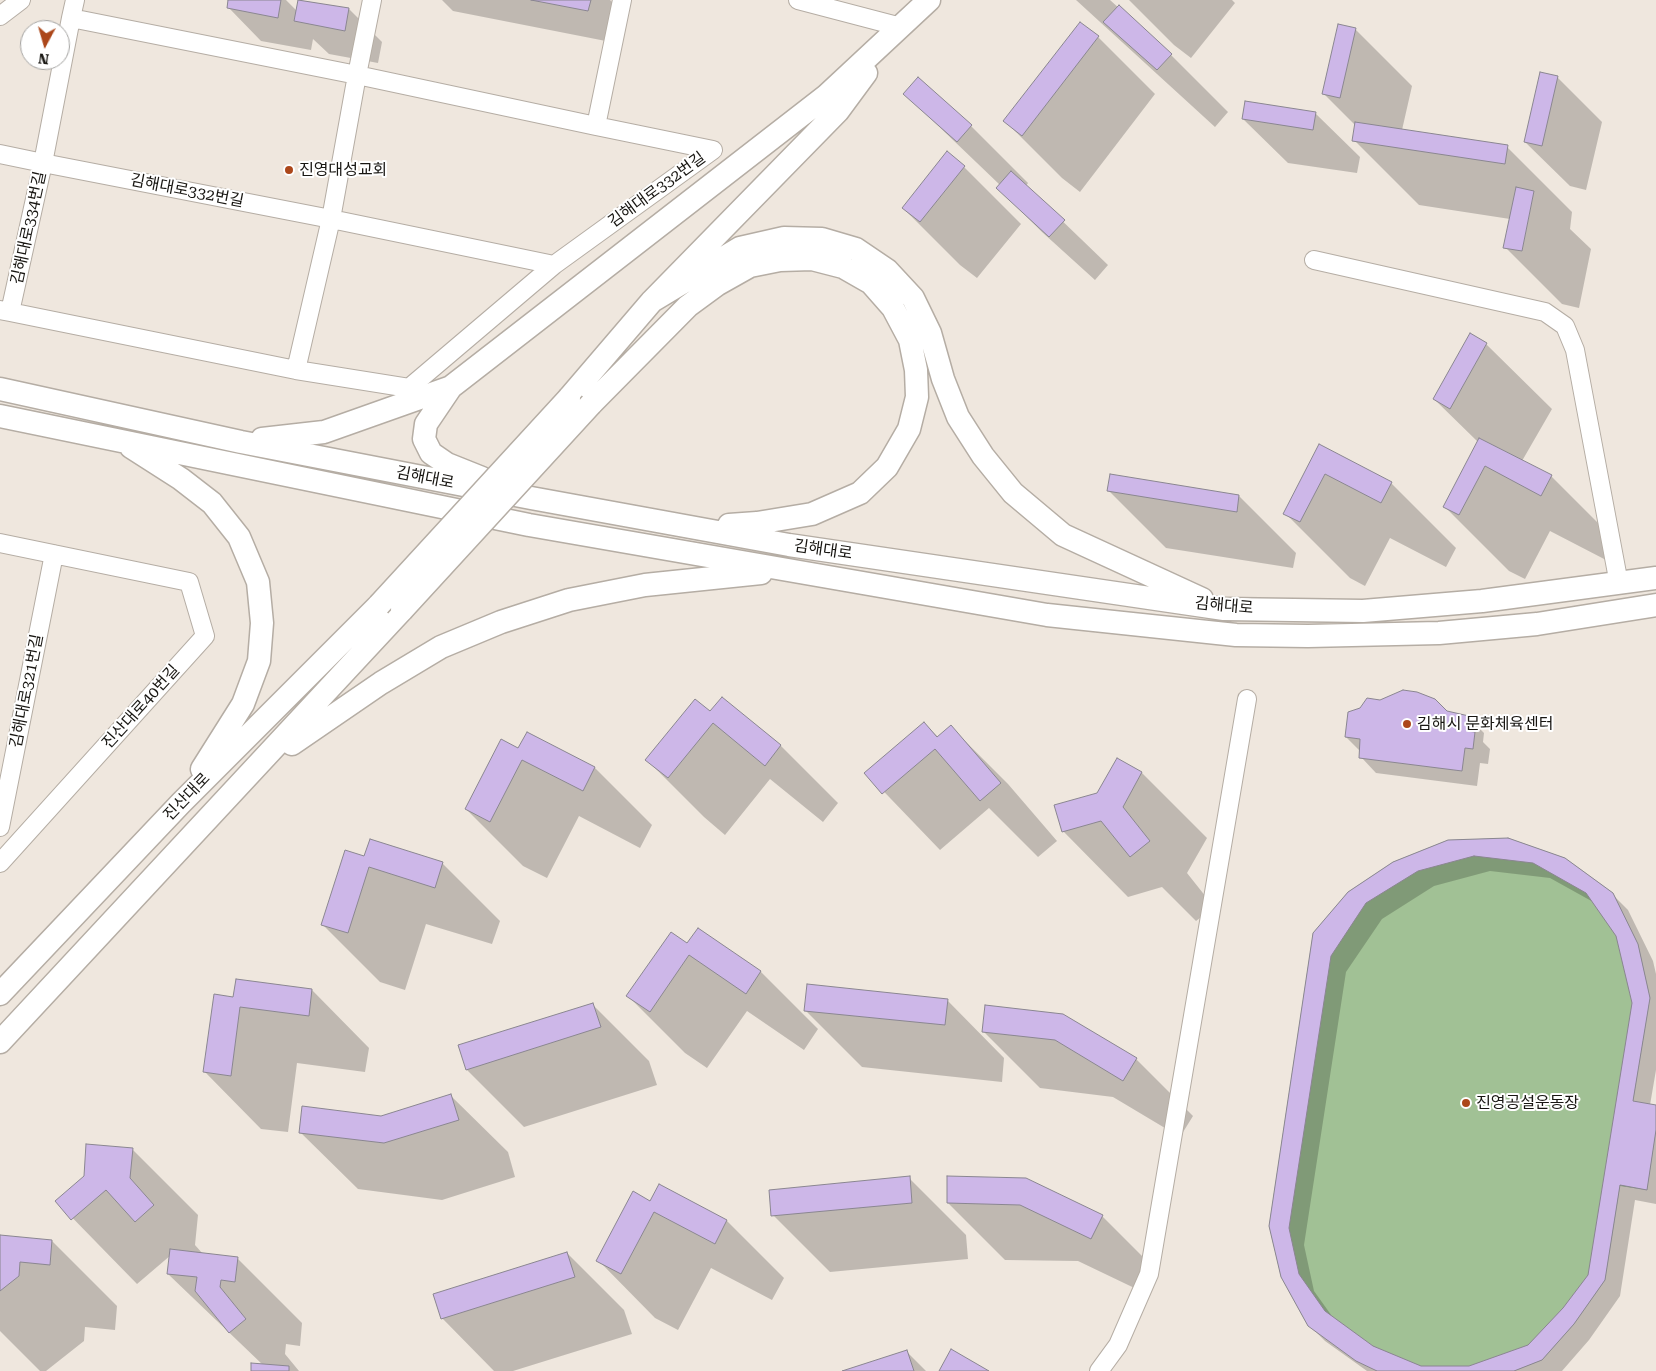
<!DOCTYPE html>
<html>
<head>
<meta charset="utf-8">
<style>
	body { margin:0 }
	#map { position:relative; width:1656px; height:1371px; overflow:hidden; background:#efe7de; font-family:"Roboto Serif",serif }
	canvas { display:block }
	.north { position:absolute; left:20px; top:20px; width:50px; height:50px; box-sizing:border-box; background:#fff; border:1px solid #a3a2a0; border-radius:50%; rotate:186deg; font-size:14px; font-weight:700; line-height:20px; text-align:center; color:#181612 }
	.north::after { content:''; display:block; margin:auto; width:18px; height:22px; background:#ac471a; clip-path:polygon(50% 0,100% 100%,50% 72%,0 100%) }
</style>
</head>
<body>
<div id="map">
<canvas width="1656" height="1371"></canvas>
<div class="north">N</div>
</div>
<script>
const ctx = document.querySelector('canvas').getContext('2d');
ctx.lineJoin = 'round';
function paint(path, color) {
  ctx.fillStyle = color;
  ctx.fill(path, 'evenodd');
}
function shape(rows) {
  const path = new Path2D();
  for (const r of rows) {
    path.moveTo(r[0], r[1]);
    for (let i = 2; i < r.length; i += 2) path.lineTo(r[i], r[i + 1]);
  }
  return path;
}
function strokePath(path, color, width, dash) {
  ctx.strokeStyle = color;
  ctx.lineWidth = width;
  ctx.lineCap = dash ? 'butt' : 'round';
  ctx.setLineDash(dash || []);
  ctx.stroke(path);
}
function label(font, color, halo, rows, align = 'center') {
  ctx.font = font + ' "Roboto Serif","Noto Sans KR",serif';
  ctx.lineWidth = 4;
  ctx.setLineDash([]);
  ctx.textBaseline = 'middle';
  ctx.strokeStyle = halo;
  ctx.fillStyle = color;
  for (const [text, x, y, turn = 0] of rows) {
    ctx.save();
    ctx.translate(x, y);
    ctx.rotate((+turn || 0) * Math.PI / 180);
    ctx.textAlign = isNaN(turn) ? turn : align;
    if (halo) ctx.strokeText(text, 0, 0);
    ctx.fillText(text, 0, 0);
    ctx.restore();
  }
}
paint(shape([
	[1508,838,1565,858,1613,893,1638,944,1650,998,1633,1101,1656,1130,1647,1190,1620,1186,1605,1280,1574,1324,1542,1360,1514,1371,1377,1371,1308,1326,1281,1277,1269,1226,1313,933,1348,892,1393,862,1448,840]
]), '#a1c195');
paint(shape([
	[230,0,286,0,297,11,299,0,349,9,382,42,378,63,329,54,313,39,311,50,261,41,228,7],
	[442,0,610,0,627,17,621,44,453,11],
	[1076,0,1110,0,1171,55,1228,112,1215,127],
	[1129,0,1232,0,1235,3,1191,58,1174,45],
	[1355,29,1412,86,1402,130,1507,147,1572,212,1570,229,1591,249,1579,308,1562,304,1505,247,1510,219,1419,205,1354,140,1356,126,1323,93],
	[1098,37,1155,94,1080,192,1062,178,1005,121],
	[1557,77,1602,122,1586,190,1570,186,1525,142],
	[919,78,971,126,1028,183,1026,186,1108,265,1095,280,1042,232,998,188,1000,185,905,94],
	[1315,113,1360,157,1357,173,1288,163,1243,119],
	[964,167,1021,224,977,278,960,265,903,208],
	[1486,344,1552,409,1522,461,1551,476,1616,541,1606,560,1550,531,1525,579,1509,571,1444,506,1478,442,1434,399],
	[1320,446,1391,483,1456,548,1446,567,1390,538,1365,586,1350,578,1285,513],
	[1109,491,1239,496,1296,553,1293,568,1166,548],
	[722,699,781,746,838,803,823,822,770,779,725,835,704,817,647,760,710,713],
	[1468,717,1484,733,1483,742,1490,749,1488,764,1480,763,1477,786,1376,773,1361,757,1361,752,1346,737],
	[924,723,938,737,951,727,1008,784,1057,841,1038,857,989,808,940,850,866,773],
	[527,734,595,768,652,825,640,848,579,816,547,878,523,866,466,809,519,750],
	[1117,759,1142,773,1207,838,1187,873,1214,907,1196,921,1162,887,1128,897,1063,831,1098,794],
	[1508,839,1612,894,1628,910,1653,961,1656,974,1656,1070,1650,1105,1656,1106,1656,1204,1635,1200,1620,1296,1589,1340,1562,1371,1367,1371,1325,1341,1309,1325,1282,1277,1314,934,1348,893],
	[1490,871,1550,878,1595,903,1618,936,1633,1003,1589,1275,1564,1309,1528,1347,1469,1367,1421,1367,1372,1347,1334,1319,1314,1291,1304,1245,1346,972,1382,919,1434,886],
	[365,858,442,863,500,921,492,944,426,924,405,990,380,982,323,925],
	[698,929,761,972,818,1029,804,1050,747,1011,707,1068,685,1053,628,996,688,944],
	[312,990,369,1048,365,1072,297,1063,288,1132,261,1129,204,1071,234,998],
	[947,1000,1004,1058,1002,1082,862,1067,805,1010],
	[592,1004,649,1061,657,1085,524,1127,467,1070,460,1046],
	[986,1006,1136,1059,1193,1116,1180,1137,1113,1097,1040,1088,983,1031],
	[450,1095,508,1152,515,1177,442,1200,358,1189,300,1132,381,1117],
	[132,1149,198,1215,195,1245,203,1254,237,1258,302,1323,300,1346,286,1344,285,1354,299,1371,252,1371,263,1365,168,1274,171,1255,137,1284,57,1202],
	[909,1178,966,1235,968,1259,830,1272,773,1215],
	[1026,1179,1102,1216,1159,1273,1149,1295,1078,1261,1005,1260,948,1203],
	[660,1186,727,1221,784,1278,772,1300,711,1268,678,1330,655,1318,598,1260,651,1202],
	[0,1236,52,1241,117,1306,115,1330,85,1327,84,1341,46,1371,40,1371,0,1331],
	[567,1253,624,1310,632,1334,513,1371,494,1371,442,1318],
	[907,1352,926,1371,846,1371]
]), '#0003');
const building = shape([
	[228,0,281,0,278,18,227,8,228,0],
	[298,0,349,8,345,31,294,21,298,0],
	[531,0,591,0,588,11,531,0],
	[1119,5,1172,54,1157,70,1103,22,1119,5],
	[1080,22,1099,36,1022,136,1003,121,1080,22],
	[1338,24,1356,28,1340,98,1322,94,1338,24],
	[1540,72,1558,76,1542,146,1524,142,1540,72],
	[918,77,972,125,957,142,903,94,918,77],
	[1245,101,1316,112,1313,130,1242,119,1245,101],
	[1355,122,1508,145,1505,164,1352,141,1355,122],
	[947,151,965,166,920,222,902,208,947,151],
	[1011,171,1065,220,1049,237,996,188,1011,171],
	[1516,187,1534,191,1522,251,1503,248,1516,187],
	[1470,333,1487,343,1450,409,1433,399,1470,333],
	[1479,438,1552,475,1541,496,1485,466,1459,515,1443,507,1479,438],
	[1319,444,1392,482,1381,503,1325,474,1300,522,1283,514,1319,444],
	[1110,474,1239,495,1237,512,1107,491,1110,474],
	[1403,690,1417,692,1435,699,1447,711,1469,716,1467,731,1475,732,1473,749,1465,748,1462,771,1359,758,1360,739,1345,737,1348,712,1360,708,1367,698,1380,700,1403,690],
	[722,697,781,745,765,766,713,723,668,778,645,760,695,699,710,711,722,697],
	[924,722,937,737,951,725,1001,783,980,801,935,749,882,794,864,773,924,722],
	[527,732,595,767,583,791,522,760,490,822,465,809,501,739,518,748,527,732],
	[1117,758,1142,772,1123,807,1150,841,1130,857,1101,821,1062,832,1054,805,1097,793,1117,758],
	[1508,838,1565,858,1613,893,1638,944,1650,998,1633,1101,1656,1105,1656,1130,1647,1190,1620,1185,1605,1280,1574,1324,1542,1360,1514,1371,1377,1371,1356,1361,1308,1326,1281,1277,1269,1226,1313,933,1348,892,1393,862,1448,840,1508,838],
	[1474,856,1533,863,1586,893,1616,936,1632,1003,1588,1275,1563,1308,1528,1345,1469,1366,1421,1366,1373,1346,1325,1311,1299,1274,1289,1228,1331,956,1366,903,1418,871,1474,856],
	[370,839,443,862,435,888,369,867,348,933,321,925,345,850,364,856,370,839],
	[698,928,761,971,746,994,689,955,650,1012,626,996,671,932,687,943,698,928],
	[236,979,312,989,309,1016,240,1007,231,1076,203,1072,214,994,233,997,236,979],
	[807,984,948,999,945,1025,804,1011,807,984],
	[593,1003,601,1027,466,1070,458,1045,593,1003],
	[985,1005,1063,1014,1137,1058,1123,1081,1055,1040,982,1032,985,1005],
	[451,1094,459,1120,384,1143,299,1133,302,1106,381,1116,451,1094],
	[86,1144,133,1148,130,1178,154,1205,135,1222,106,1190,71,1220,55,1201,84,1176,86,1144],
	[910,1176,912,1203,771,1216,769,1190,910,1176],
	[947,1176,1026,1178,1103,1215,1091,1239,1020,1205,947,1203,947,1176],
	[659,1184,727,1220,715,1244,654,1212,621,1274,596,1261,633,1191,650,1201,659,1184],
	[0,1235,52,1240,50,1265,20,1262,19,1276,0,1291,0,1235],
	[170,1249,238,1257,235,1282,221,1280,220,1287,246,1319,229,1333,195,1291,197,1277,167,1274,170,1249],
	[567,1252,575,1277,441,1319,433,1294,567,1252],
	[951,1349,989,1371,939,1371,951,1349],
	[907,1350,914,1371,842,1371,907,1350],
	[251,1363,289,1366,289,1371,251,1371,251,1363]
]);
paint(building, '#cdb7e8');
strokePath(building, '#8a8690', 1);
const minor = shape([
	[75,0,71,18,357,75,331,219,554,265,409,388,296,370],
	[372,0,357,75,596,126],
	[798,0,901,27],
	[0,16,21,0],
	[0,154,43,163,10,312,0,310],
	[1314,260,1545,312,1565,326,1575,350,1619,584],
	[554,265,713,150,596,126,622,0],
	[10,312,296,370,331,219,43,163,71,18],
	[0,543,189,582,205,636,0,863],
	[0,827,54,554],
	[1099,1371,1118,1345,1149,1274,1247,699]
]);
const major = shape([
	[652,301,740,248,784,238,822,239,856,249,887,270,913,298,930,333,943,379,958,417,983,456,1013,493,1063,535,1202,599],
	[451,387,426,424,424,439,431,453,447,464,482,478],
	[0,389,241,442,531,498,789,545,1224,609,1363,611,1482,601,1656,578],
	[569,398,652,301,838,111,866,73],
	[591,404,688,306,718,284,750,266,780,260,812,259,843,267,871,283,893,308,910,340,916,370,917,397,909,429,887,467,860,493,812,514,757,523,729,525],
	[0,416,529,525,1047,615,1236,635,1308,636,1439,633,1537,624,1656,605],
	[262,439,324,432,451,387,826,96,929,0],
	[131,447,181,479,212,503,239,537,258,582,262,623,259,661,243,704,202,769],
	[292,744,381,683,441,647,501,622,569,600,645,585,761,573],
	[0,994,181,803,379,605],
	[0,1042,402,610]
]);
strokePath(minor, '#b5ada4', 20);
strokePath(major, '#b5ada4', 25);
strokePath(minor, '#fff', 18);
strokePath(major, '#fff', 22);
const majorBridge = shape([
	[379,605,569,398],
	[402,610,591,404]
]);
strokePath(majorBridge, '#b5ada4', 25, []);
strokePath(majorBridge, '#fff', 22);
for (const [x, y, r, color] of [
	[289,170,5,"#ac471a"],
	[1407,724,5,"#ac471a"],
	[1466,1103,5,"#ac471a"]
]) {
  const dot = new Path2D();
  dot.arc(x, y, r, 0, 2 * Math.PI);
  ctx.fillStyle = color;
  ctx.fill(dot);
  strokePath(dot, '#fff', 2);
}
label('16px', '#181612', '#fff', [
	["진영대성교회",299,170],
	["김해시 문화체육센터",1417,724],
	["진영공설운동장",1476,1103]
], 'left');
label('16px', '#181612', '#fff', [
	["김해대로332번길",657,190,-36],
	["김해대로332번길",187,191,11],
	["김해대로334번길",29,228,-78],
	["김해대로",425,478,11],
	["김해대로",823,550,8],
	["김해대로",1224,606,5],
	["김해대로321번길",27,691,-79],
	["진산대로40번길",141,707,-48],
	["진산대로",187,797,-46]
]);
</script>
</body>
</html>
